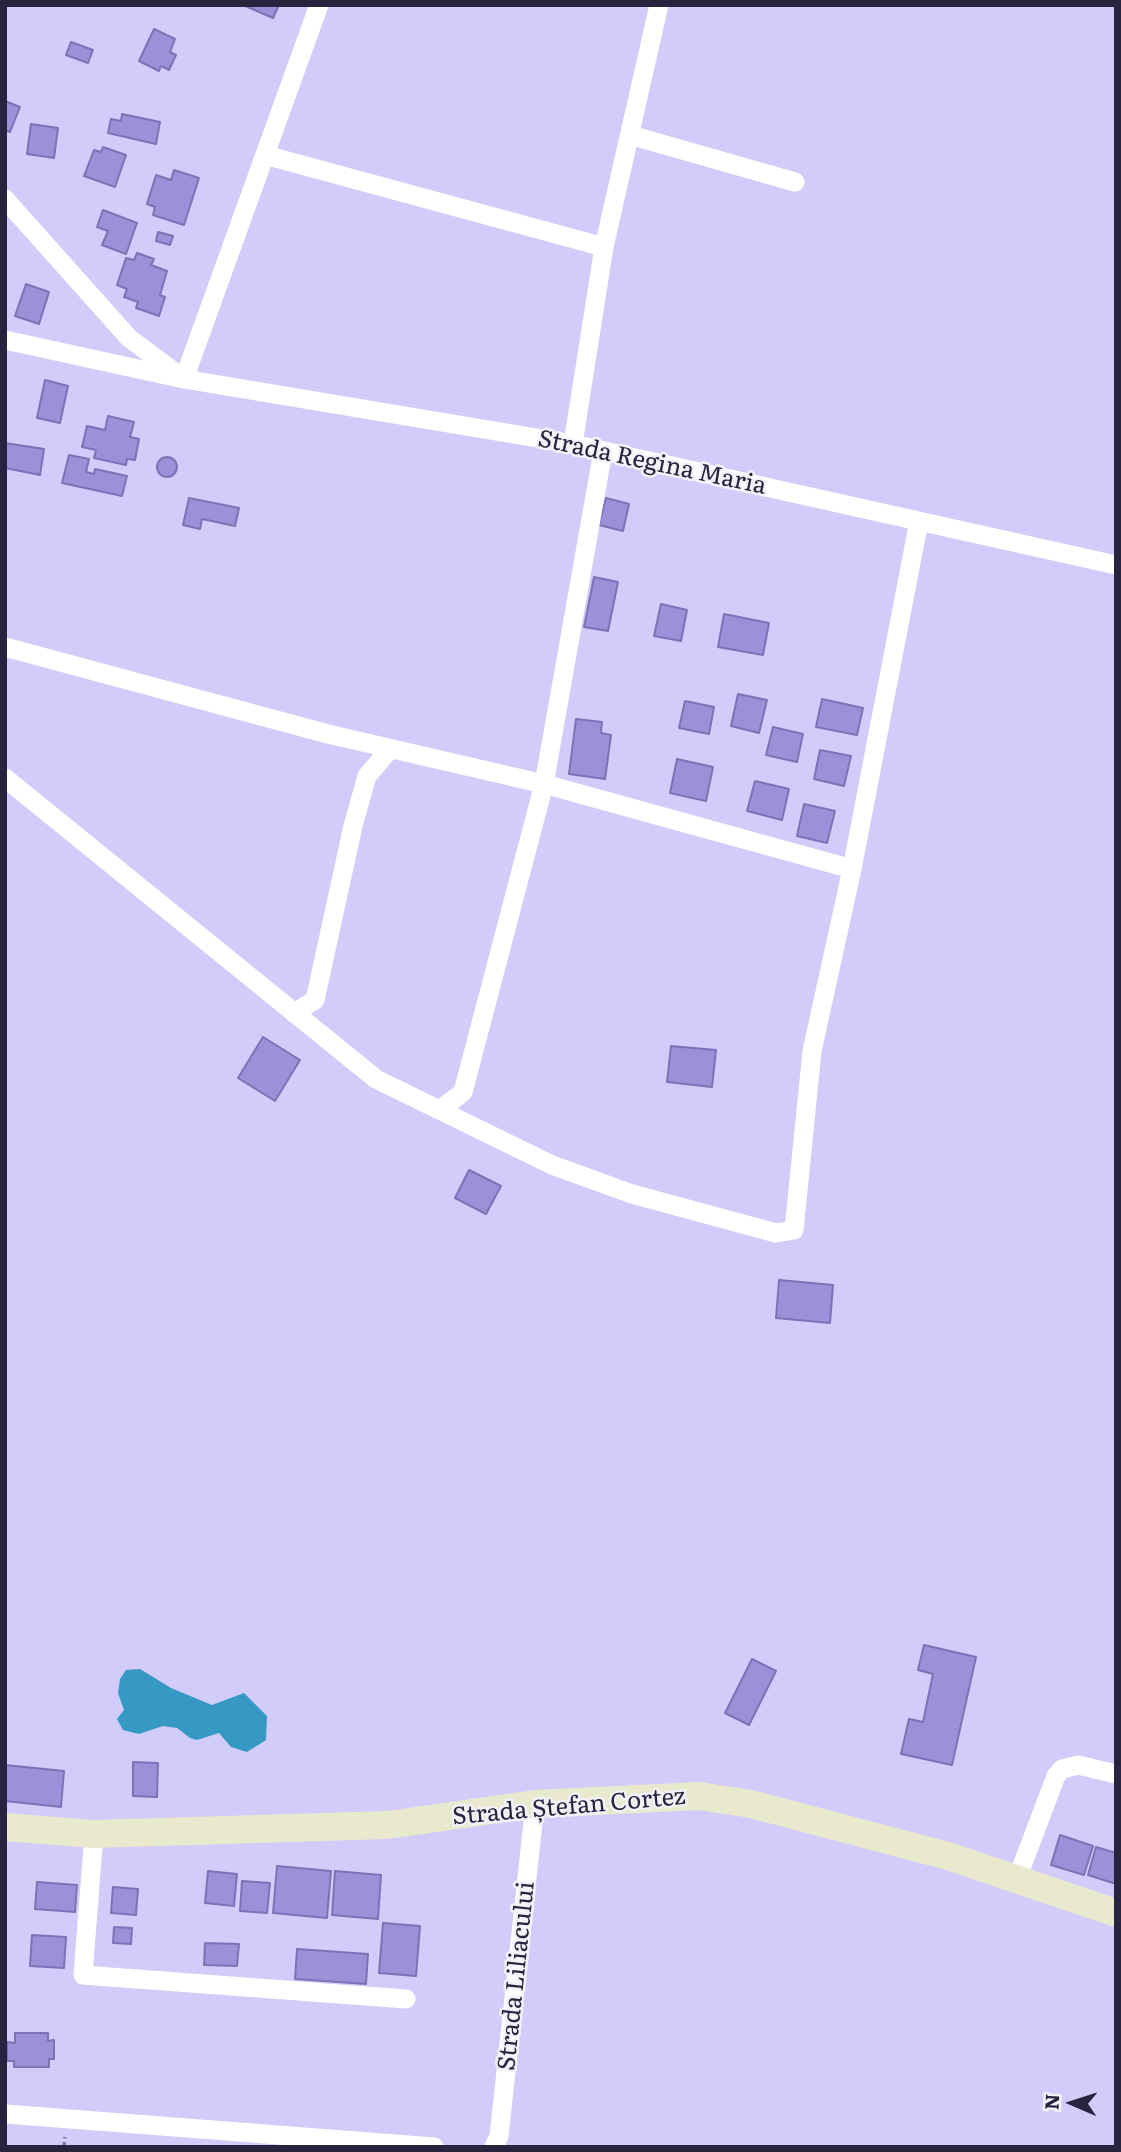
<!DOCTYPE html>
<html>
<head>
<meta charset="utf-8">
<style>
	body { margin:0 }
	#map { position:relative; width:1121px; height:2152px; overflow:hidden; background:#d1ccf9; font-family:Literata,serif }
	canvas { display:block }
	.frame { position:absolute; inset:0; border:7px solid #28233f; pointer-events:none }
	.north { position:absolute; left:1037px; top:2068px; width:70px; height:70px; -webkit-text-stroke:5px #f2f2f9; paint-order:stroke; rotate:273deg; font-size:19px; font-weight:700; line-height:28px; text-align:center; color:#28233f }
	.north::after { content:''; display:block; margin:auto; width:24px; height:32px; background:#28233f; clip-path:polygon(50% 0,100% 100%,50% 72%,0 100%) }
</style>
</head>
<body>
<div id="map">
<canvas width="1121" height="2152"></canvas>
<div class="frame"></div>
<div class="north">N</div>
</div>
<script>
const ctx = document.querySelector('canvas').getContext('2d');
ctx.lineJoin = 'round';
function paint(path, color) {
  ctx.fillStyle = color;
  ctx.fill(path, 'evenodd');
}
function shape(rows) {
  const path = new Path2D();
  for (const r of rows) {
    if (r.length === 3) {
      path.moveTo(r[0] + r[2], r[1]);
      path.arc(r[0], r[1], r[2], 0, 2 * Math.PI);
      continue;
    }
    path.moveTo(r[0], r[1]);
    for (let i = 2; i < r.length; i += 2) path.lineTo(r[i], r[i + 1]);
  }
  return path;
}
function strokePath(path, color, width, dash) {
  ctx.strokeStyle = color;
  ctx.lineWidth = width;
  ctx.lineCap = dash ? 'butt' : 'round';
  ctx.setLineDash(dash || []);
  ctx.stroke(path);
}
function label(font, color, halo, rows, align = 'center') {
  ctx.font = font + ' Literata,serif';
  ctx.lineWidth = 5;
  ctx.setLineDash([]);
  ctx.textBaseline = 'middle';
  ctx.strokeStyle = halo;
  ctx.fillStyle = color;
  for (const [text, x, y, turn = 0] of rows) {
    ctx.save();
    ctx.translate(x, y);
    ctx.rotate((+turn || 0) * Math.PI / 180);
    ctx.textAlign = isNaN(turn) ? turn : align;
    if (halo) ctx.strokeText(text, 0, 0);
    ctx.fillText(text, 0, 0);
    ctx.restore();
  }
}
paint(shape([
	[140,1669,171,1688,212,1705,244,1693,267,1716,266,1740,247,1752,231,1747,219,1733,197,1740,190,1738,177,1728,163,1726,139,1734,123,1730,117,1719,124,1710,118,1693,120,1679,126,1670]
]), '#3599c4');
const building = shape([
	[243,5,279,5,273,18,243,5],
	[154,29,175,39,170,52,176,55,169,70,161,66,159,71,139,61,154,29],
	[71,42,93,50,88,63,66,55,71,42],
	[5,101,20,107,10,132,5,130,5,101],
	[122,114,160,122,156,144,108,133,111,119,121,121,122,114],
	[31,124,58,128,54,158,27,154,31,124],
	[103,147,126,155,115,187,84,176,94,150,101,152,103,147],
	[174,170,199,178,184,225,153,215,155,207,147,204,156,175,171,180,174,170],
	[103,210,137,223,126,254,102,245,108,231,97,227,103,210],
	[158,232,173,236,170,245,156,241,158,232],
	[137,253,154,259,151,265,167,271,160,295,165,297,159,316,136,308,138,302,124,297,127,289,117,285,126,258,134,260,137,253],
	[26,284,49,292,39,324,15,316,26,284],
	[45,380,68,386,60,423,37,418,45,380],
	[108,416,134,422,130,437,139,439,135,460,127,459,126,465,94,458,96,450,82,447,87,426,105,430,108,416],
	[5,443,44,449,40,475,5,468,5,443],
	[69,455,89,459,86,472,94,474,95,469,127,476,122,496,62,483,69,455],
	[167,467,10],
	[189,498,239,508,235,526,202,519,200,529,183,525,189,498],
	[606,498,629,504,623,531,599,525,606,498],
	[594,577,618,582,608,631,584,627,594,577],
	[661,604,687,610,681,641,654,636,661,604],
	[724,614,769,623,763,655,718,647,724,614],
	[738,694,767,700,759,733,731,726,738,694],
	[822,699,863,708,857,735,816,727,822,699],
	[685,701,714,707,709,734,679,728,685,701],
	[576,719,602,722,601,733,611,735,605,779,569,774,576,719],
	[773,727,803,734,797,762,766,755,773,727],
	[820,750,851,756,844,786,814,779,820,750],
	[677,759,713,767,706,801,670,793,677,759],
	[755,781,789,789,782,820,747,811,755,781],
	[804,804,835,811,827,843,797,836,804,804],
	[263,1037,300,1060,275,1101,238,1078,263,1037],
	[671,1046,716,1050,712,1087,667,1082,671,1046],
	[469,1170,501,1186,486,1214,455,1198,469,1170],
	[779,1280,833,1285,830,1323,776,1318,779,1280],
	[924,1645,976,1657,952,1765,901,1754,909,1719,923,1722,933,1674,918,1670,924,1645],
	[752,1659,776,1671,749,1725,725,1713,752,1659],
	[133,1762,158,1763,157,1797,133,1796,133,1762],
	[5,1765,64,1771,61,1807,5,1801,5,1765],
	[1060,1835,1093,1846,1084,1875,1051,1865,1060,1835],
	[1096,1847,1116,1853,1116,1884,1088,1875,1096,1847],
	[277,1866,331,1871,327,1918,273,1913,277,1866],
	[208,1871,237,1874,234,1906,205,1903,208,1871],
	[335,1871,381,1875,378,1919,332,1915,335,1871],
	[242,1881,270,1883,267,1913,240,1911,242,1881],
	[37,1882,77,1885,75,1912,35,1909,37,1882],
	[113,1887,138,1889,136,1915,111,1913,113,1887],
	[383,1923,420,1926,416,1976,379,1973,383,1923],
	[114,1927,132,1928,131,1944,113,1943,114,1927],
	[32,1935,66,1937,64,1968,30,1966,32,1935],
	[205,1943,239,1944,237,1966,204,1965,205,1943],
	[297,1949,368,1954,366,1984,295,1979,297,1949],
	[15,2033,48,2033,48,2041,54,2040,54,2059,49,2059,49,2067,14,2067,14,2061,7,2061,7,2042,15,2043,15,2033]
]);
paint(building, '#9c91d8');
strokePath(building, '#7d72b6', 2);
strokePath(shape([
	[64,2147,65,2137]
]), '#807ba0', 3.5, [5, 3.5]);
strokePath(shape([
	[630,135,795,182],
	[265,155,604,247,573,444],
	[5,199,129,338,184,379,573,444,1116,565],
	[604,247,659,5],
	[5,340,184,379,319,5],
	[5,647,328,734,544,784,852,869],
	[5,778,376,1079,552,1165,632,1194,776,1233,794,1230,812,1051,852,869,919,521],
	[294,1013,315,1000,353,826,367,776,390,749],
	[441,1109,463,1092,544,784,603,451],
	[94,1834,83,1975,406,1999],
	[1017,1879,1056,1776,1062,1769,1078,1765,1116,1774],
	[5,2114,434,2147],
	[494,2147,499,2136,535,1804]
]), '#fff', 19);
strokePath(shape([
	[5,1827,94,1834,387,1825,535,1804,699,1796,751,1804,948,1856,1116,1913]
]), '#e8e9cd', 28);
label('24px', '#28233f', '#f2f2f9', [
	["Strada Regina Maria",652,463,12],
	["Strada Ștefan Cortez",569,1807,-5],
	["Strada Liliacului",517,1976,-84]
]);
</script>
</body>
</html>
